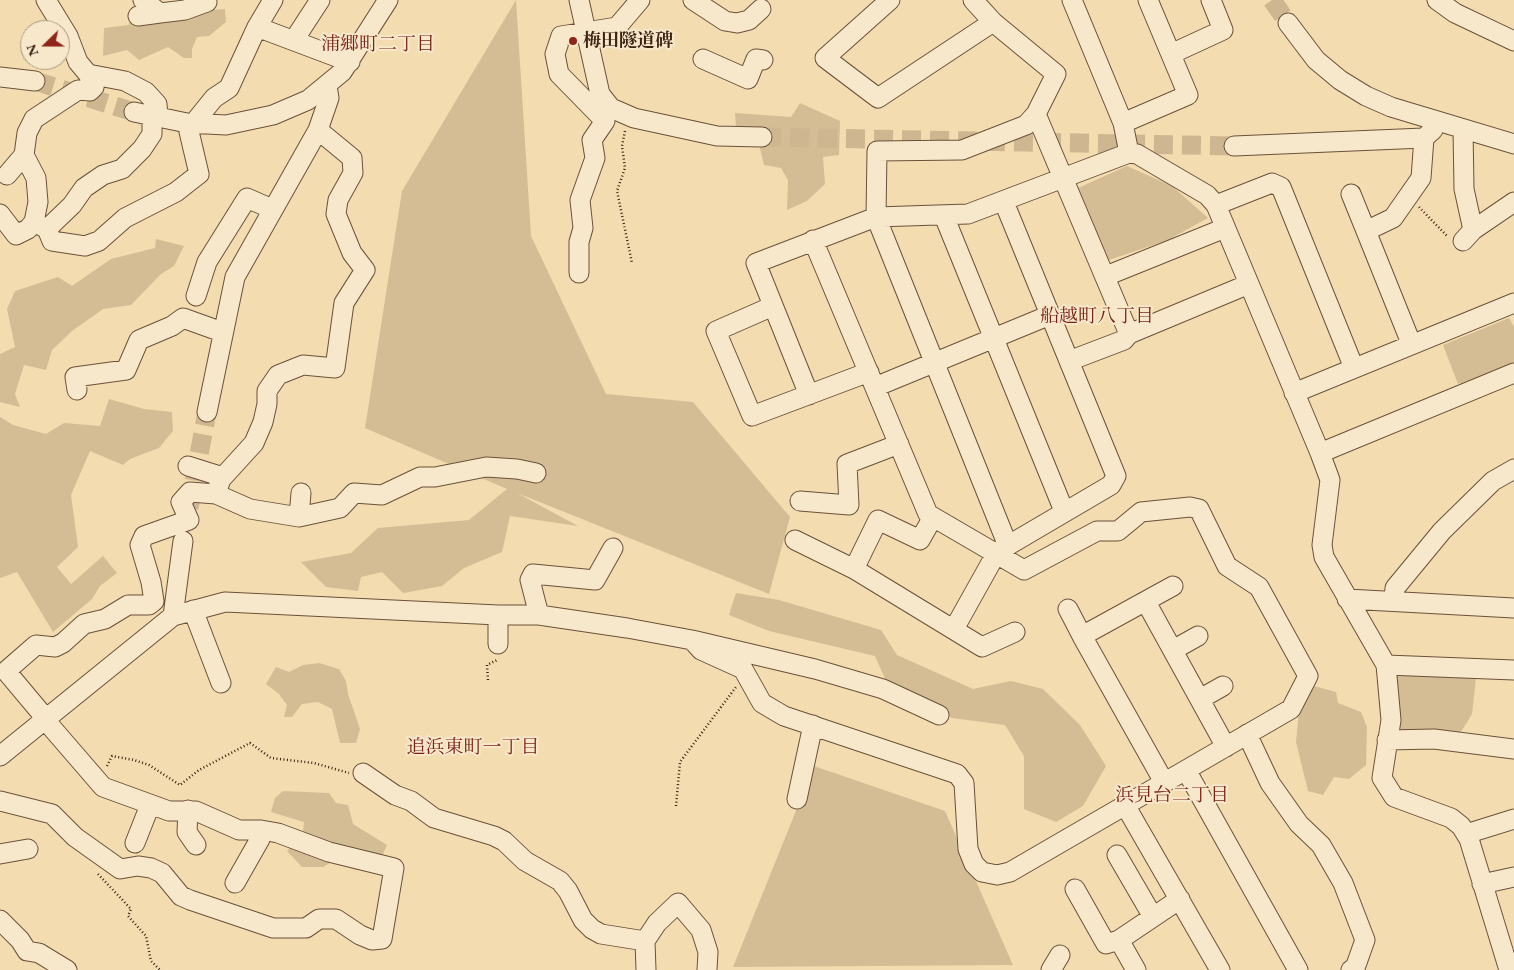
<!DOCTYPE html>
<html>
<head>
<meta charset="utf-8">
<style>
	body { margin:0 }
	#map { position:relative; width:1514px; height:970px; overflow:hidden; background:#f3dcaf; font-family:"EB Garamond",serif }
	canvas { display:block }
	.north { position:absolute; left:20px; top:20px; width:50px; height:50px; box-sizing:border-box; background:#f7e8cb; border:1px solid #ac9981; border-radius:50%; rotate:248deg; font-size:14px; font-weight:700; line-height:20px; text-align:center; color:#3c2313 }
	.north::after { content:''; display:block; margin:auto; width:18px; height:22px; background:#8f2418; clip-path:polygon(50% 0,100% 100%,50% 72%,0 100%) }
</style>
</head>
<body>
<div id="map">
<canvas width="1514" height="970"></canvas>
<div class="north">N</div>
</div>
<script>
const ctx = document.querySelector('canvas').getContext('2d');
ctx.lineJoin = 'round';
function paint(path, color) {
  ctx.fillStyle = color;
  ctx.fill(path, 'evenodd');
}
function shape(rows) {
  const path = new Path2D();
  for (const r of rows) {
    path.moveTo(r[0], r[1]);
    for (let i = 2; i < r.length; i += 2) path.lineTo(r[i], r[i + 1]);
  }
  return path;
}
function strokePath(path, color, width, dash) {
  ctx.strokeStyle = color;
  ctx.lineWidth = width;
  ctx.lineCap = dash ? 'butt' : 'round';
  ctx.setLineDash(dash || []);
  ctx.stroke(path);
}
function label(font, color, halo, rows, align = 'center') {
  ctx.font = font + ' "EB Garamond","Noto Serif JP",serif';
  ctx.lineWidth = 4;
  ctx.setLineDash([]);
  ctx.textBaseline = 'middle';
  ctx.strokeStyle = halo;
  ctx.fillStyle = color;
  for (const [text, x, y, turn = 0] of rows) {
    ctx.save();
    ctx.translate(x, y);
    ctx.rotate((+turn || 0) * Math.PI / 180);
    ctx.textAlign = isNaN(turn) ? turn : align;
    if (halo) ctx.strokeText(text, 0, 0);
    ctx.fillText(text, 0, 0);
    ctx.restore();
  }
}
paint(shape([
	[516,0,531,236,606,394,693,402,790,517,769,594,517,493,578,526,510,516,502,552,464,568,442,586,403,593,382,572,361,577,358,591,326,587,301,562,351,553,378,528,469,520,507,489,365,428,402,191],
	[225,9,226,22,209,36,197,37,192,49,192,58,184,58,168,47,139,60,127,50,103,56,104,28,129,25,129,17],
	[800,103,840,121,839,155,823,157,825,184,807,201,787,210,788,180,781,168,764,165,758,140,736,128,735,113,791,117],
	[1127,166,1172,186,1208,218,1168,240,1106,261,1078,188],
	[156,239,184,246,174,266,161,274,131,305,103,309,72,331,52,350,46,370,24,365,15,394,20,407,0,402,0,354,15,347,7,309,15,291,58,277,72,286,111,259,155,248],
	[1509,318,1514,327,1514,364,1486,376,1458,384,1443,345],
	[109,399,144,409,172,412,173,431,159,448,130,459,123,465,90,451,71,495,78,547,57,567,71,584,103,556,117,573,100,586,92,599,53,632,17,572,0,578,0,417,13,425,46,434,64,423,100,426],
	[736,593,779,600,881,630,897,655,973,689,1011,681,1043,689,1080,725,1106,766,1083,806,1056,822,1024,809,1024,756,1005,725,952,718,886,681,875,656,769,631,729,615],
	[319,663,339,669,346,681,348,694,360,729,356,743,340,743,332,709,318,702,302,704,292,717,284,717,287,705,279,694,266,684,276,667,289,672,303,665],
	[1392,675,1476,677,1472,714,1459,735,1396,734],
	[1314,686,1336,692,1338,703,1361,712,1367,727,1366,765,1349,779,1334,777,1323,795,1308,791,1296,742,1300,701],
	[814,766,945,811,1013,965,733,967],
	[283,791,329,793,336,803,348,805,353,824,387,845,376,870,356,870,333,861,323,867,302,867,287,851,303,832,304,822,271,812,275,798]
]), '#d4bd94');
strokePath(shape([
	[1272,0,1288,23],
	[35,81,134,112],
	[762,137,1234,146],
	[189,508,207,412]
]), '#ceb790', 19, [19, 9]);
const minor = shape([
	[46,0,68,36,78,62,88,74,125,81,146,92,157,104,158,118],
	[143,0,160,13,185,10,207,2],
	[273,0,257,27,350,62],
	[579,0,600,94,611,108,634,118,717,136,762,137],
	[693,0,725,21,737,23,749,20,761,9],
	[890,0,825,58,878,98,993,22],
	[973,0,993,22,1056,74,1036,114,1026,125,962,150,877,151,876,217,1008,546],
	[1072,0,1123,123,1129,153],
	[1437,0,1455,13,1514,41],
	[138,16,160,13],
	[1288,23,1316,60,1340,80,1366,96,1391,107,1514,144],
	[294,40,320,0],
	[1171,54,1223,30,1211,0],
	[703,59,748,79,756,59,763,60],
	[0,77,35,81],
	[134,112,187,123,226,125,273,115,308,100,342,72,388,0],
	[1036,114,1129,334],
	[1123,123,1188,95,1148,0],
	[193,124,214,98,229,88,257,27],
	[1463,129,1464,189,1473,230],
	[1234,146,1424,138,1433,130],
	[7,175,24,155,27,133,34,119,78,90,90,91,94,87,88,74],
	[1351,194,1366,231],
	[1216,205,1272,183,1281,187,1354,368],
	[0,214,16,235,28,229,34,222,38,202,36,178,24,155],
	[944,216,1064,511],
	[34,222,47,229,52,241,85,246,99,241,125,218,176,192,199,174,187,123],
	[47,229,72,205,84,188,103,175,122,169,142,149,152,134,152,117],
	[1463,241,1473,230,1514,202],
	[579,273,579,242,583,228,580,200,595,158,592,140,605,121,559,74,555,54,561,36,617,27,640,0],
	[1106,276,1225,228],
	[196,296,207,262,247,198,272,209],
	[773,306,716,331,752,416,869,372],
	[1411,343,1366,231,1393,218,1421,178,1424,138],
	[1069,361,1124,340,1129,334,1249,284],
	[875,387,1050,315],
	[77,390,75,377,126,370,139,340,172,326,183,318,222,332],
	[1294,393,1514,303],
	[809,395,756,263,876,217,968,214,1129,153,1137,154,1207,195,1216,205,1320,453,1330,480,1322,545,1324,557,1386,665,1391,720,1382,778,1394,797,1451,818,1461,826,1469,839,1509,970],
	[207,412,235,277,318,130,329,98,327,86],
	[1320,453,1514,373],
	[188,466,223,477,254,443,263,422,267,404,267,391,278,375,303,365,335,368,344,303,365,270,352,253,336,214,338,200,353,173,352,158,318,130],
	[220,482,216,494,250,509,299,517],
	[301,493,299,517,340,508,354,493,382,495,420,477,435,477,486,467,517,469,536,473],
	[800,501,849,505,847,464,899,444],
	[795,540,854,569,982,647,1015,632],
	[854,569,878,520,920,540,933,517],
	[1347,599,1514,608],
	[1394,601,1395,588,1442,531,1493,481,1514,469],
	[1146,602,1226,747],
	[1068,609,1082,636],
	[193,610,221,683],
	[539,615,530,580,533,574,595,580,613,548],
	[173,616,183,541],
	[954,629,997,552,1111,485,1116,476,1004,202],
	[692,640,701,650,743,669,762,703,784,716,957,774,964,783,968,849,974,864,982,872,997,875,1010,872,1291,709,1308,676,1259,587,1227,566,1199,509,1190,507,1141,512,1118,531,1097,531,1024,570,928,514,813,240],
	[498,644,498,615],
	[1173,650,1198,636],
	[1386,665,1514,670],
	[1200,699,1223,686],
	[47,720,6,671,36,645,55,647,63,643,84,624,105,619,128,605,149,605,154,601,151,582,140,545,144,536,189,520,181,502,190,492,216,494],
	[1247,734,1270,783,1299,824,1321,845,1343,883,1365,940,1355,968,1351,970],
	[1387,740,1434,739,1514,749],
	[0,756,173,616,225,602,498,615,539,615,627,628,692,640,815,669,883,689,939,715],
	[1186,770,1298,970],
	[363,773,395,795,411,801,434,818,494,836,504,841,525,861,560,881,568,891,583,920,592,929,601,934,645,941],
	[1164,782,1082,636,1173,586],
	[797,799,813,725],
	[0,801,52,814,75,837,120,869,138,866,151,868,162,873,181,896,190,900,273,928,306,928,319,919,336,919,360,935,372,940,382,939,394,868,329,852,278,833,261,830,239,830,196,811,169,811,103,787,46,721],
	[1125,805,1220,970],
	[188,810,187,832,196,845],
	[1466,834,1514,819],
	[135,843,150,805],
	[0,854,28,849],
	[1117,855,1153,917],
	[235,883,260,839,261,830],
	[1482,884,1514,877],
	[1075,889,1106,944,1119,940,1180,899],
	[0,920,20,940,27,951,39,953,67,970],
	[1119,940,1136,970],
	[646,970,645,941,657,923,678,903,701,930,708,952,707,970],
	[1051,970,1060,955]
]);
strokePath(minor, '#6a513a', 21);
strokePath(shape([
	[625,131,622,146,625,168,617,191,632,263],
	[1419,207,1448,237],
	[488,680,487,665,497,660],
	[107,766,112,756,134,760,149,765,180,785,199,770,250,743,271,758,314,763,349,773],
	[676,806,680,762,736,687],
	[98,874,131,909,128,916,146,936,151,961,160,970]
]), '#3c2313', 2.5, [1, 2.5]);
strokePath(minor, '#f7e8cb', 19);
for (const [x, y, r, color] of [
	[573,41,5,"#8f2418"]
]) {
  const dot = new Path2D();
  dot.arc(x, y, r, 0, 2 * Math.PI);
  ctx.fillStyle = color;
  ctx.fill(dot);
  strokePath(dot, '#f7e8cb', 2);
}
label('bold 18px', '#3c2313', '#f7e8cb', [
	["梅田隧道碑",583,41]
], 'left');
label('19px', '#7a1f14', '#f7e8cb', [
	["浦郷町二丁目",378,45],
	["船越町八丁目",1097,317],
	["追浜東町一丁目",473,748],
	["浜見台二丁目",1172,796]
]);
</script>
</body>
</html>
